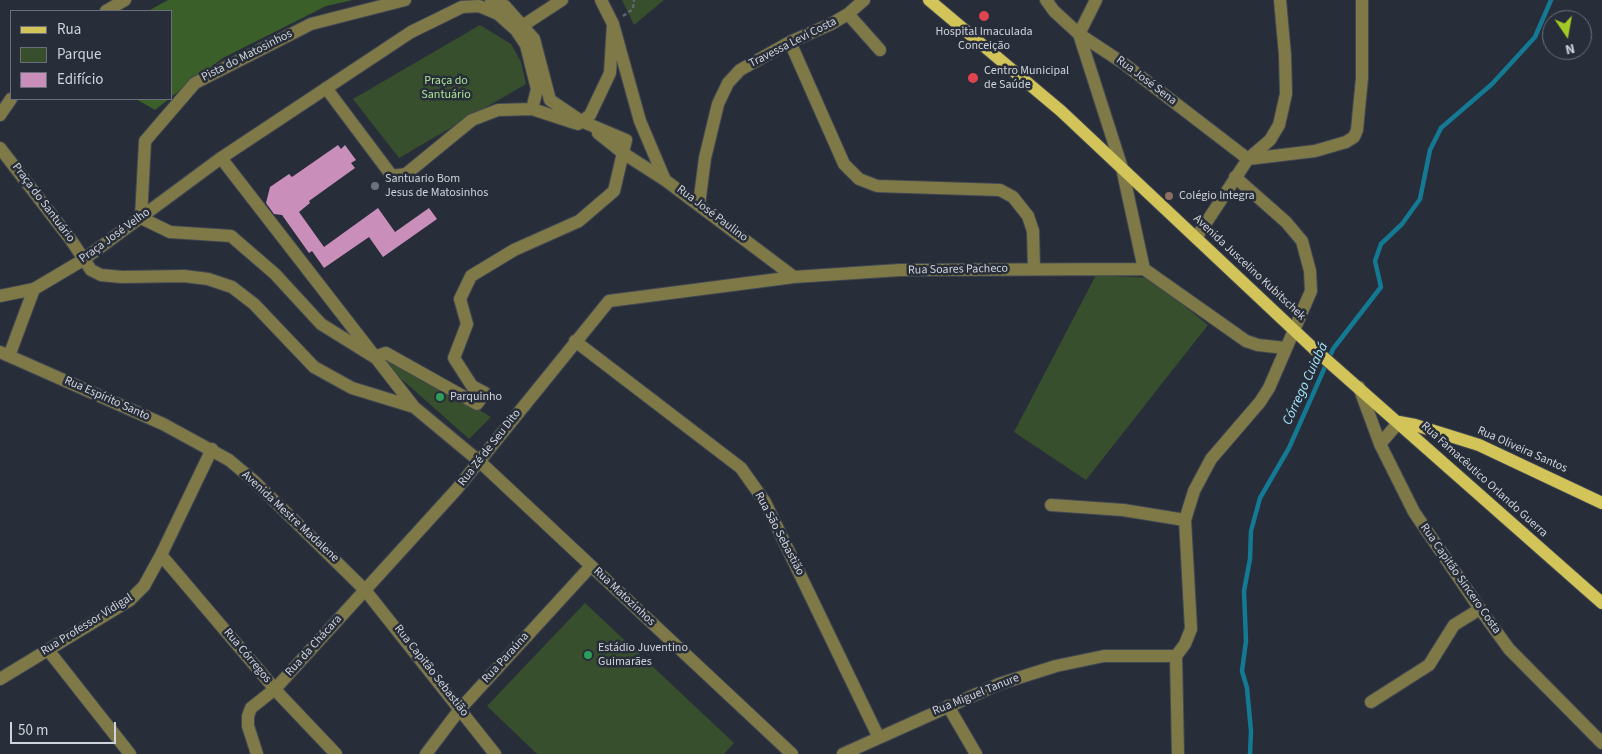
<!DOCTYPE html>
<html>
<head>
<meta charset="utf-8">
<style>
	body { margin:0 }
	#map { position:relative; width:1602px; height:754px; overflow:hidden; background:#272d39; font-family:"Source Sans 3",sans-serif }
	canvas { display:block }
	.legend { position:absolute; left:10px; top:10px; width:162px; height:90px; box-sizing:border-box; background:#272d39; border:1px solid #6a6f7a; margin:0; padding:6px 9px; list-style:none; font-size:15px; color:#cfd3db }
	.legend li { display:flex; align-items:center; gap:10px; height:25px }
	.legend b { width:25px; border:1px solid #6a6f7a }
	.north { position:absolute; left:1542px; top:10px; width:50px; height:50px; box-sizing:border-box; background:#272d39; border:1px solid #6a6f7a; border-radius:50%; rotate:168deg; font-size:14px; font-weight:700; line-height:20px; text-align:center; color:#cfd3db }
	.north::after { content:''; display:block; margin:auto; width:18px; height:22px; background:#a3c926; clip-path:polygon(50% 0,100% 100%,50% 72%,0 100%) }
	.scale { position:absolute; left:10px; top:722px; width:106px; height:22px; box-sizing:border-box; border:2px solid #cfd3db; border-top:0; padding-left:6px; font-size:15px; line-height:18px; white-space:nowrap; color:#cfd3db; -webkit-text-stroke:4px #272d39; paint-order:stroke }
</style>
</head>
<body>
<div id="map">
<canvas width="1602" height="754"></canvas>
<ul class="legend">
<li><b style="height:6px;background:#d2c458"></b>Rua</li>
<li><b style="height:14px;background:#384f2e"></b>Parque</li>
<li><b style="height:14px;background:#ca8eba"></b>Edifício</li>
</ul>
<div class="north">N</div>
<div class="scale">50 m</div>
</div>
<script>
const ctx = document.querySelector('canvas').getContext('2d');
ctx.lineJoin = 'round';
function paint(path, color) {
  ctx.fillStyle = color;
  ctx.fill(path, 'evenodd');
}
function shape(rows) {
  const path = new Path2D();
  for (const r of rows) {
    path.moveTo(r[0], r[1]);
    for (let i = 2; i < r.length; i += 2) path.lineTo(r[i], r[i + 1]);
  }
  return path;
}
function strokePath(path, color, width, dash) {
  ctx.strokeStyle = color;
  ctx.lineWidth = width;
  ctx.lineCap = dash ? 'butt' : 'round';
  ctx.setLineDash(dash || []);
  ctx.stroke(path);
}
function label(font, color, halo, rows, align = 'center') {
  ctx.font = font + ' "Source Sans 3",sans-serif';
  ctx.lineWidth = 5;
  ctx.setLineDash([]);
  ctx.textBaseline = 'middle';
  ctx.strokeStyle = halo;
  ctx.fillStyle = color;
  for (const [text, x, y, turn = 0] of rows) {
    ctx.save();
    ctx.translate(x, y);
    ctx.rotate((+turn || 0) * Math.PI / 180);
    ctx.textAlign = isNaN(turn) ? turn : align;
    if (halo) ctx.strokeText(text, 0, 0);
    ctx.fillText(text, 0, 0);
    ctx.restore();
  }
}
paint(shape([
	[622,0,664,0,634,25],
	[480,25,511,44,521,62,526,84,399,158,353,99],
	[1096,275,1150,278,1208,325,1086,480,1014,432],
	[397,361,437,384,491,417,469,439,397,375,388,362],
	[585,603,734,743,724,754,537,754,487,706]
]), '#384f2e');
paint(shape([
	[168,0,353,0,326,6,223,58,171,97,171,11,148,11],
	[136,99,169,99,155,110]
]), '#3a5f28');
strokePath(shape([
	[1250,754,1251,731,1247,688,1242,671,1246,641,1244,591,1250,559,1251,531,1260,498,1289,448,1333,349,1381,287,1375,261,1381,244,1402,224,1420,199,1430,150,1441,128,1492,84,1535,37,1551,0]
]), '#147992', 4.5);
paint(shape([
	[338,145,341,149,345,145,356,160,351,163,355,168,309,201,310,203,299,212,324,247,378,208,395,232,429,208,437,219,383,257,369,237,324,268,312,251,309,253,282,215,274,214,266,203,270,187,289,174,292,177]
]), '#ca8eba');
const minor = shape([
	[405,0,311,24,195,83,145,141,141,218,170,232,231,236,275,274,321,324,374,357,386,353,477,404,485,393,472,386,454,358,467,324,460,299,471,276,514,250,579,221,614,191,626,140,581,121,550,100,534,39,505,6,491,0],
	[1046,0,1054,11,1079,34,1123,63,1248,159,1315,151,1346,142,1354,137,1357,130,1362,78,1362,0],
	[1096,0,1079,34,1122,168,1144,269],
	[106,11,125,0],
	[848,14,880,50],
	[613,24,640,121,665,180,794,277],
	[516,30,562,0],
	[790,42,844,164,859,179,877,186,1000,190,1013,197,1028,216,1033,231,1034,268],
	[326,88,392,176,406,174,472,120,498,110,532,109,575,123],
	[0,115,11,99],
	[578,124,590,115,610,73,613,24,601,0],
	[598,133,623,153,665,180],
	[0,148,71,240,91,270,101,275,122,277,184,276,208,279,232,287,254,304,314,367,352,388,414,407,479,461,792,754],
	[221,158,414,407],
	[699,205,705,158,718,104,728,83,740,70,790,42,831,24,848,14,864,0],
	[1196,238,1248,159,1270,140,1279,125,1286,94,1285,55,1280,0],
	[0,296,34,289,83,260,221,158,411,32,462,7,479,6,498,14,516,30,526,45,537,89,532,109],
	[575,341,741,468,765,502,878,736],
	[0,352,163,424,229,460,254,481,365,590,495,754],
	[9,356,34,289],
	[1359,387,1380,444,1414,512,1480,609,1509,649,1602,743],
	[1380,444,1399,422],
	[1051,505,1123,510,1185,520],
	[161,555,280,695,336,754],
	[48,650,130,754],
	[0,679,130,600,144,586,161,555,212,449],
	[1371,702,1429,665,1454,625,1480,609],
	[948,706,976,754],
	[257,754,248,726,248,716,251,708,275,689,456,490,609,301,794,277,900,270,1144,269,1246,341,1258,345,1285,348],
	[426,754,460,709,591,566],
	[843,754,999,684,1056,666,1104,656,1176,656],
	[1178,754,1176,656,1185,644,1191,629,1185,520,1194,491,1211,459,1260,402,1269,388,1311,291,1310,271,1302,241,1286,222,1235,177]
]);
const major = shape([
	[929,0,1061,111,1313,348,1602,603],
	[1399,422,1415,425,1479,445,1602,503]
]);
strokePath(minor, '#424853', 14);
strokePath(major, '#424853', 14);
strokePath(shape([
	[623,16,633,9,634,0]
]), '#606670', 2.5, [4, 2.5]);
strokePath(minor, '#7f7948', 12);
strokePath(major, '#d2c458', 12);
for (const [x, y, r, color] of [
	[984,16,6,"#e0444e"],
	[973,78,6,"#e0444e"],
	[375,186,5,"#6b7280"],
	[1169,196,5,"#8d6e63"],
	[440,397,5,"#2e9e5b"],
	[588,655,5,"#2e9e5b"]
]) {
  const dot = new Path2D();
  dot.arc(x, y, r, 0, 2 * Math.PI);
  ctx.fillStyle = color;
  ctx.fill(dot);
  strokePath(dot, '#272d39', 2);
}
label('12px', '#cfd3db', '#272d39', [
	["Hospital Imaculada",984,32,"center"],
	["Conceição",984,46,"center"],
	["Centro Municipal",984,71],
	["de Saúde",984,85],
	["Santuario Bom",385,179],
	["Jesus de Matosinhos",385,193],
	["Colégio Integra",1179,196],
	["Parquinho",450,397],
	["Estádio Juventino",598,648],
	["Guimarães",598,662]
], 'left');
label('12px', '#cfd3db', '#272d39', [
	["Travessa Levi Costa",793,43,-27],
	["Pista do Matosinhos",247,56,-27],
	["Rua José Sena",1146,81,37],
	["Praça do Santuário",43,203,53],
	["Rua José Paulino",712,214,37],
	["Praça José Velho",115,236,-36],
	["Avenida Juscelino Kubitschek",1249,268,43],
	["Rua Soares Pacheco",958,270,-1],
	["Rua Espírito Santo",107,399,24],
	["Rua Zé de Seu Dito",490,448,-52],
	["Rua Oliveira Santos",1522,450,24],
	["Rua Famacêutico Orlando Guerra",1484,480,42],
	["Avenida Mestre Madalene",290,517,43],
	["Rua São Sebastião",779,534,62],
	["Rua Capitão Sincero Costa",1460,579,55],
	["Rua Matozinhos",624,597,43],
	["Rua Professor Vidigal",87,625,-32],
	["Rua da Chácara",314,646,-48],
	["Rua Córregos",247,656,50],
	["Rua Paraúna",506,658,-48],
	["Rua Capitão Sebastião",431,671,52],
	["Rua Miguel Tanure",976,695,-22]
]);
label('12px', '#aae291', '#272d39', [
	["Praça do",446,81],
	["Santuário",446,95]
]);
label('italic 14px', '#a5e8fe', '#272d39', [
	["Córrego Cuiabá",1306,384,-65]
]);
</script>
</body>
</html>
